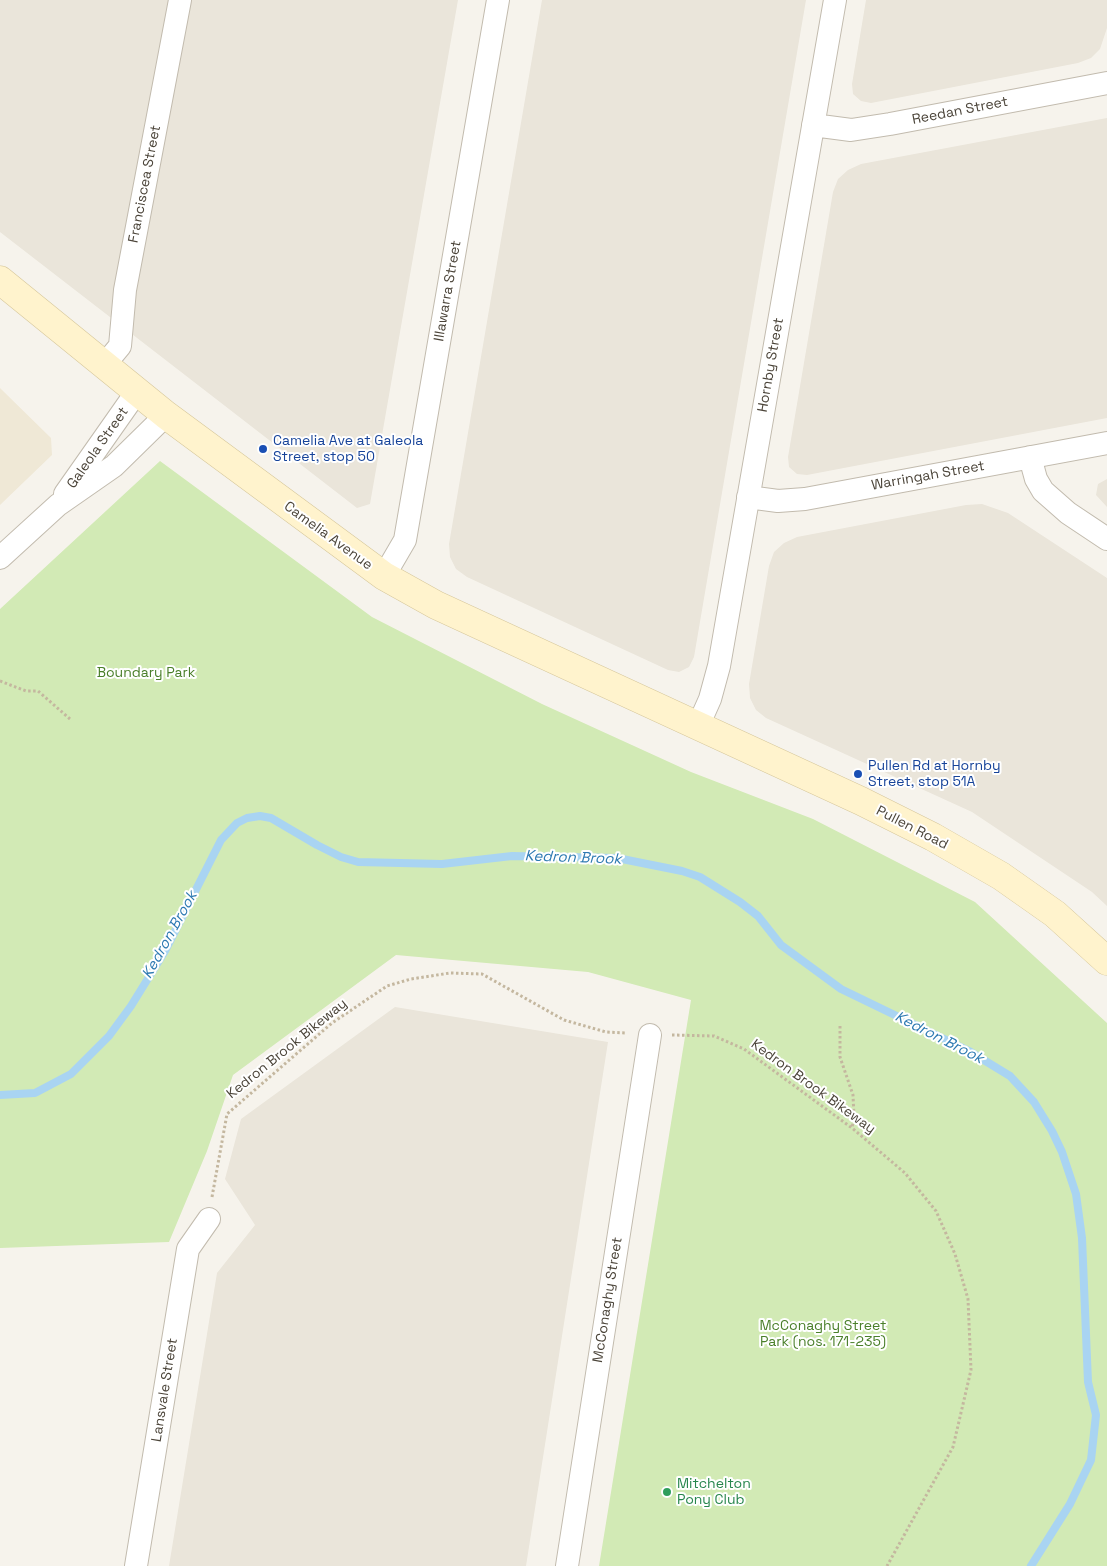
<!DOCTYPE html>
<html>
<head>
<meta charset="utf-8">
<style>
	body { margin:0 }
	canvas { display:block; background:#f6f3ec }
</style>
</head>
<body>
<canvas width="1107" height="1566"></canvas>
<script>
const ctx = document.querySelector('canvas').getContext('2d');
ctx.lineJoin = 'round';
function paint(path, color) {
  ctx.fillStyle = color;
  ctx.fill(path, 'evenodd');
}
function shape(rows) {
  const path = new Path2D();
  for (const r of rows) {
    path.moveTo(r[0], r[1]);
    for (let i = 2; i < r.length; i += 2) path.lineTo(r[i], r[i + 1]);
  }
  return path;
}
function strokePath(path, color, width, dash) {
  ctx.strokeStyle = color;
  ctx.lineWidth = width;
  ctx.lineCap = dash ? 'butt' : 'round';
  ctx.setLineDash(dash || []);
  ctx.stroke(path);
}
function label(font, color, halo, rows, align = 'center') {
  ctx.font = font + ' "Space Grotesk",sans-serif';
  ctx.lineWidth = 4;
  ctx.setLineDash([]);
  ctx.textBaseline = 'middle';
  ctx.strokeStyle = halo;
  ctx.fillStyle = color;
  for (const [text, x, y, turn = 0] of rows) {
    ctx.save();
    ctx.translate(x, y);
    ctx.rotate((+turn || 0) * Math.PI / 180);
    ctx.textAlign = isNaN(turn) ? turn : align;
    if (halo) ctx.strokeText(text, 0, 0);
    ctx.fillText(text, 0, 0);
    ctx.restore();
  }
}
paint(shape([
	[0,0,458,0,370,504,357,508,0,232],
	[542,0,806,0,694,657,689,667,679,672,668,670,467,577,456,569,450,557,449,544],
	[866,0,1107,0,1107,28,1100,49,1091,58,1078,63,871,103,861,101,853,94,852,84],
	[1107,118,1107,418,807,475,797,474,789,467,788,457,833,192,838,179,848,170,861,164],
	[1107,479,1107,507,1096,495,1098,484],
	[982,504,1008,513,1107,578,1107,906,1092,892,972,812,766,718,756,710,750,698,749,684,769,566,774,552,784,543,797,537,966,505],
	[395,1007,608,1042,526,1566,169,1566,217,1273,255,1225,225,1179,241,1119]
]), '#eae5da');
paint(shape([
	[0,388,51,438,52,455,0,505]
]), '#efe8d6');
paint(shape([
	[160,461,372,617,542,704,691,772,813,819,975,902,1107,1023,1107,1566,599,1566,691,1000,588,972,396,955,233,1075,207,1151,169,1242,0,1248,0,609]
]), '#d2eab5');
strokePath(shape([
	[0,1095,35,1093,71,1074,109,1036,131,1006,165,951,221,840,237,823,247,818,260,816,271,818,317,845,341,857,358,862,442,864,512,856,617,858,682,871,700,877,740,902,758,916,781,945,841,989,969,1051,1010,1076,1034,1102,1052,1131,1062,1152,1076,1194,1082,1238,1088,1382,1096,1415,1091,1460,1070,1504,1031,1566]
]), '#a9d4f2', 8);
const street = shape([
	[813,125,851,130,890,124,1107,83],
	[105,364,120,346,125,290,180,0],
	[1030,457,1036,479,1043,491,1068,513,1107,539],
	[65,494,138,390],
	[748,497,778,501,805,499,1107,443],
	[0,558,58,505,114,466,166,415],
	[384,576,405,540,498,0],
	[698,726,710,699,719,666,835,0],
	[136,1566,188,1249,209,1219],
	[567,1566,650,1035]
]);
const secondary = shape([
	[0,280,166,415,384,576,436,605,861,801,933,837,1001,876,1055,914,1107,961]
]);
strokePath(street, '#c2bbae', 24);
strokePath(secondary, '#d6c79b', 29);
strokePath(shape([
	[0,681,26,691,38,691,70,719],
	[840,1026,840,1057,853,1095,854,1117,852,1128],
	[672,1035,714,1036,744,1049,852,1128,905,1173,936,1211,955,1254,968,1299,971,1370,953,1447,887,1566],
	[212,1197,227,1114,332,1023,387,986,411,979,450,973,482,974,564,1020,606,1032,626,1033]
]), '#c4b79f', 3, [2.5, 2.5]);
strokePath(street, '#fff', 22);
strokePath(secondary, '#fff3cd', 28);
for (const [x, y, r, color] of [
	[263,449,5,"#1a4fb4"],
	[858,774,5,"#1a4fb4"],
	[667,1492,5,"#2e9e5b"]
]) {
  const dot = new Path2D();
  dot.arc(x, y, r, 0, 2 * Math.PI);
  ctx.fillStyle = color;
  ctx.fill(dot);
  strokePath(dot, '#fff', 2);
}
label('14px', '#4b4439', '#fff', [
	["Reedan Street",960,111,-11],
	["Franciscea Street",145,184,-79],
	["Illawarra Street",448,291,-80],
	["Hornby Street",771,365,-80],
	["Galeola Street",98,448,-55],
	["Warringah Street",928,476,-10],
	["Camelia Avenue",328,536,36],
	["Pullen Road",912,828,27],
	["Kedron Brook Bikeway",287,1049,-39],
	["Kedron Brook Bikeway",813,1087,36],
	["McConaghy Street",608,1300,-81],
	["Lansvale Street",165,1390,-81]
]);
label('14px', '#164399', '#fff', [
	["Camelia Ave at Galeola",273,441],
	["Street, stop 50",273,457],
	["Pullen Rd at Hornby",868,766],
	["Street, stop 51A",868,782]
], 'left');
label('14px', '#4a7f2a', '#fff', [
	["Boundary Park",146,673],
	["McConaghy Street",823,1326],
	["Park (nos. 171-235)",823,1342]
]);
label('14px', '#27864d', '#fff', [
	["Mitchelton",677,1484],
	["Pony Club",677,1500]
], 'left');
label('italic 15px', '#2e7ab2', '#fff', [
	["Kedron Brook",573,858,2],
	["Kedron Brook",170,935,-61],
	["Kedron Brook",939,1038,27]
]);
</script>
</body>
</html>
